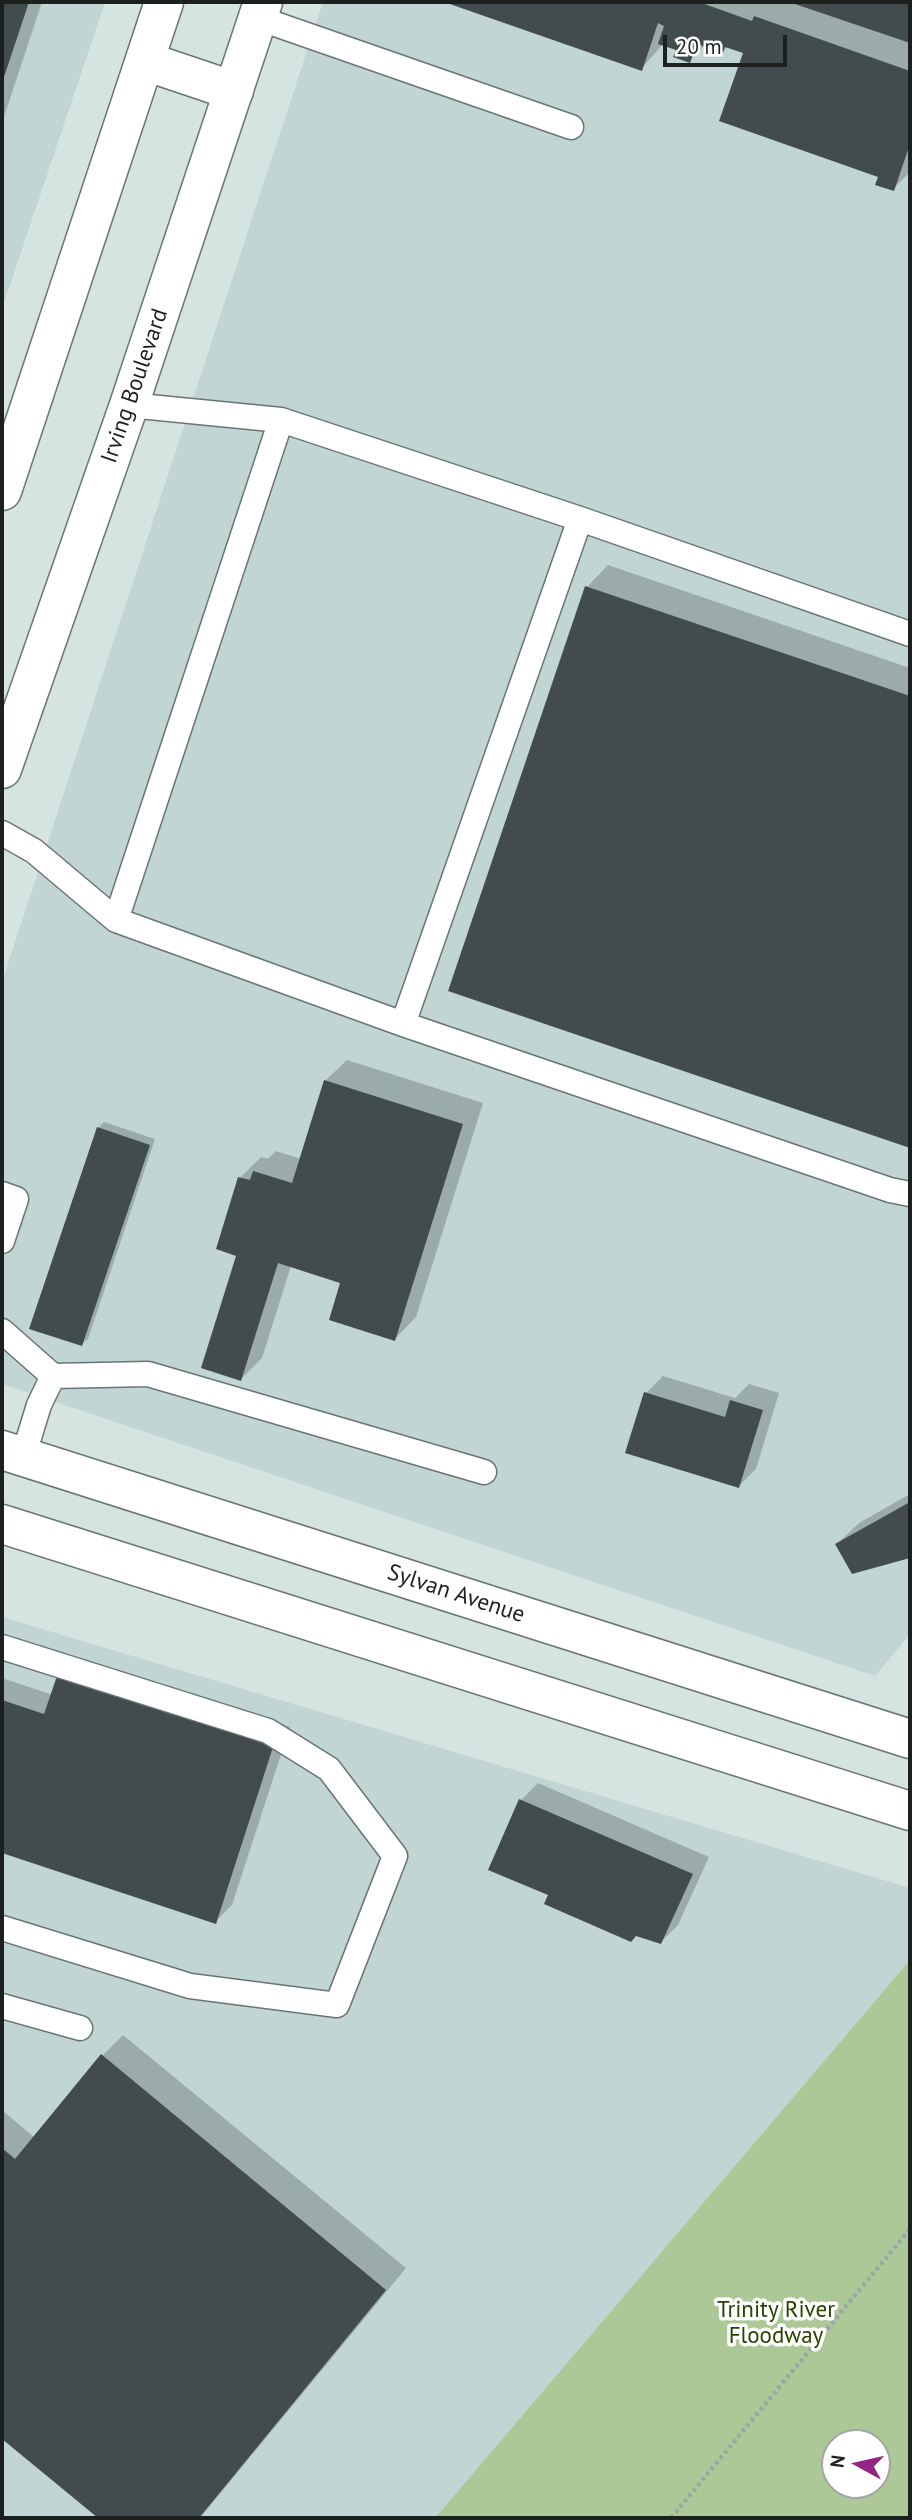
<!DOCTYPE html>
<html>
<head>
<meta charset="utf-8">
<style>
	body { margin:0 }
	#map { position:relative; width:912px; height:2520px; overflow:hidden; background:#d5e3e1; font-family:"PT Sans",sans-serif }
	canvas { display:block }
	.frame { position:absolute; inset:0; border:4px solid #1c2120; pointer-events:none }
	.north { position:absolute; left:821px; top:2429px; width:70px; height:70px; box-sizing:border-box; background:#fff; border:2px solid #a4a6a6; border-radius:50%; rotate:278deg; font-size:19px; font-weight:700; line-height:28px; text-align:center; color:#1c2120 }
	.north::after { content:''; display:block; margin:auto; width:24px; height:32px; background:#932484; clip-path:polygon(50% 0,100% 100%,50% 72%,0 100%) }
	.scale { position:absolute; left:663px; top:35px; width:124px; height:32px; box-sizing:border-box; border:4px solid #1c2120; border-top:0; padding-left:9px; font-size:21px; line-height:24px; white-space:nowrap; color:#1c2120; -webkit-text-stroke:5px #fff; paint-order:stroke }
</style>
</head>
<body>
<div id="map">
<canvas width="912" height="2520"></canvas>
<div class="frame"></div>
<div class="north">N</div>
<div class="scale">20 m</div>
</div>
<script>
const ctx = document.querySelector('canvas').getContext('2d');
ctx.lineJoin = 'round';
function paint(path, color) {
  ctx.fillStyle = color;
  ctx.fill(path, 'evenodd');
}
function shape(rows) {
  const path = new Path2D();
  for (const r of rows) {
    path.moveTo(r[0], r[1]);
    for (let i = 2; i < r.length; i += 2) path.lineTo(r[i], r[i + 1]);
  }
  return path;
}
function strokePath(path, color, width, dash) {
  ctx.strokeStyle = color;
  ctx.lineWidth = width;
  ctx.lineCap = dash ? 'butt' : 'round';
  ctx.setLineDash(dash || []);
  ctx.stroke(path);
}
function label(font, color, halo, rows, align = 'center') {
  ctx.font = font + ' "PT Sans",sans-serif';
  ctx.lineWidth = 7;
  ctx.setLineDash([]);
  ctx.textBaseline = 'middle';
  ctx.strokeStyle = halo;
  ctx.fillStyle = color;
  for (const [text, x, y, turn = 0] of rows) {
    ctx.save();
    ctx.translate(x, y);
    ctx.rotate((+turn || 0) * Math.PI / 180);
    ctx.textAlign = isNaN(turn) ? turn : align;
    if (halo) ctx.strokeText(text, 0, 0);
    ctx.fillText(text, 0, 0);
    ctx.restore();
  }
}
paint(shape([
	[2,2,105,2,2,309],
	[323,2,910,2,910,1634,875,1676,2,1384,2,982],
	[2,1617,910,1888,910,1960,435,2518,2,2518]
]), '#c1d6d4');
paint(shape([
	[910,1960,910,2518,435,2518],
	[835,2443,877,2443,877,2485,835,2485]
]), '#acc897');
paint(shape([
	[2,2,42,2,2,123],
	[448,2,910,2,910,172,893,189,745,51,728,45,723,51,705,45,689,61,678,49,663,44,641,69],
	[608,565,910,668,910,1146,451,990,587,587],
	[347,1060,483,1103,416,1317,395,1339,343,1282,291,1266,262,1358,241,1379,238,1255,240,1178,261,1157,268,1159,276,1151,301,1159,325,1081],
	[104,1122,155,1139,88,1339,82,1344,98,1128],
	[663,1376,735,1398,749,1384,779,1393,756,1469,739,1486,646,1393],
	[910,1494,910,1556,853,1572,837,1544,859,1523],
	[76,1657,290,1727,232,1905,215,1922,2,1851,2,1678,53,1695,59,1674],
	[538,1783,709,1857,678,1925,661,1942,637,1934,550,1894,521,1800],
	[123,2035,406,2268,200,2518,100,2518,2,2437,2,2110,35,2138,102,2056]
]), '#0003');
paint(shape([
	[2,2,29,2,2,83],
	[444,2,699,2,752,21,754,16,910,71,910,144,894,191,875,185,878,177,719,121,743,53,725,47,723,53,697,44,690,63,673,57,676,50,658,44,664,26,658,23,642,71],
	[789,2,910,2,910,43],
	[585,586,910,696,910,1148,448,991],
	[324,1080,463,1124,395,1341,329,1320,340,1283,278,1263,241,1381,201,1368,236,1256,216,1249,238,1177,250,1180,253,1171,292,1183],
	[97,1127,150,1145,82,1346,29,1329],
	[644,1392,725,1417,730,1400,763,1410,739,1488,625,1453],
	[910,1502,910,1558,852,1574,835,1544],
	[58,1673,274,1744,216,1924,2,1853,2,1700,44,1714],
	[519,1799,693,1874,661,1944,636,1936,631,1942,544,1904,548,1895,488,1870],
	[101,2054,386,2290,199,2518,98,2518,2,2439,2,2148,15,2159]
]), '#424c4f');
const service = shape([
	[258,18,571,127],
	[129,405,281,420,580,519,910,634],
	[2,833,34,851,116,920,403,1024,890,1190,910,1194],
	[116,920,281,420],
	[403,1024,580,519],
	[2,1194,16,1199,2,1241],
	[2,1331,53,1376],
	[23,1457,39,1405,53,1376,148,1374,484,1472],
	[2,1647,268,1731,329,1769,395,1856,337,2005,190,1986,2,1928],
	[2,2006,80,2028]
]);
const secondary = shape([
	[145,61,234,91],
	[2,491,164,2],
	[2,769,129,405,263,2],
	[2,1450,910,1739],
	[2,1524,910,1811]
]);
strokePath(service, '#697574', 27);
strokePath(secondary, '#697574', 41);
strokePath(shape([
	[671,2518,910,2229]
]), '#9ba6a4', 4.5, [3.5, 3.5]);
strokePath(service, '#fff', 24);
strokePath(secondary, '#fff', 38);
label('23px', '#1c2120', '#fff', [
	["Irving Boulevard",135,386,-71],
	["Sylvan Avenue",456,1594,18]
]);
label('23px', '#264300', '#fff', [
	["Trinity River",776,2310],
	["Floodway",776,2336]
]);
</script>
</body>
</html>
